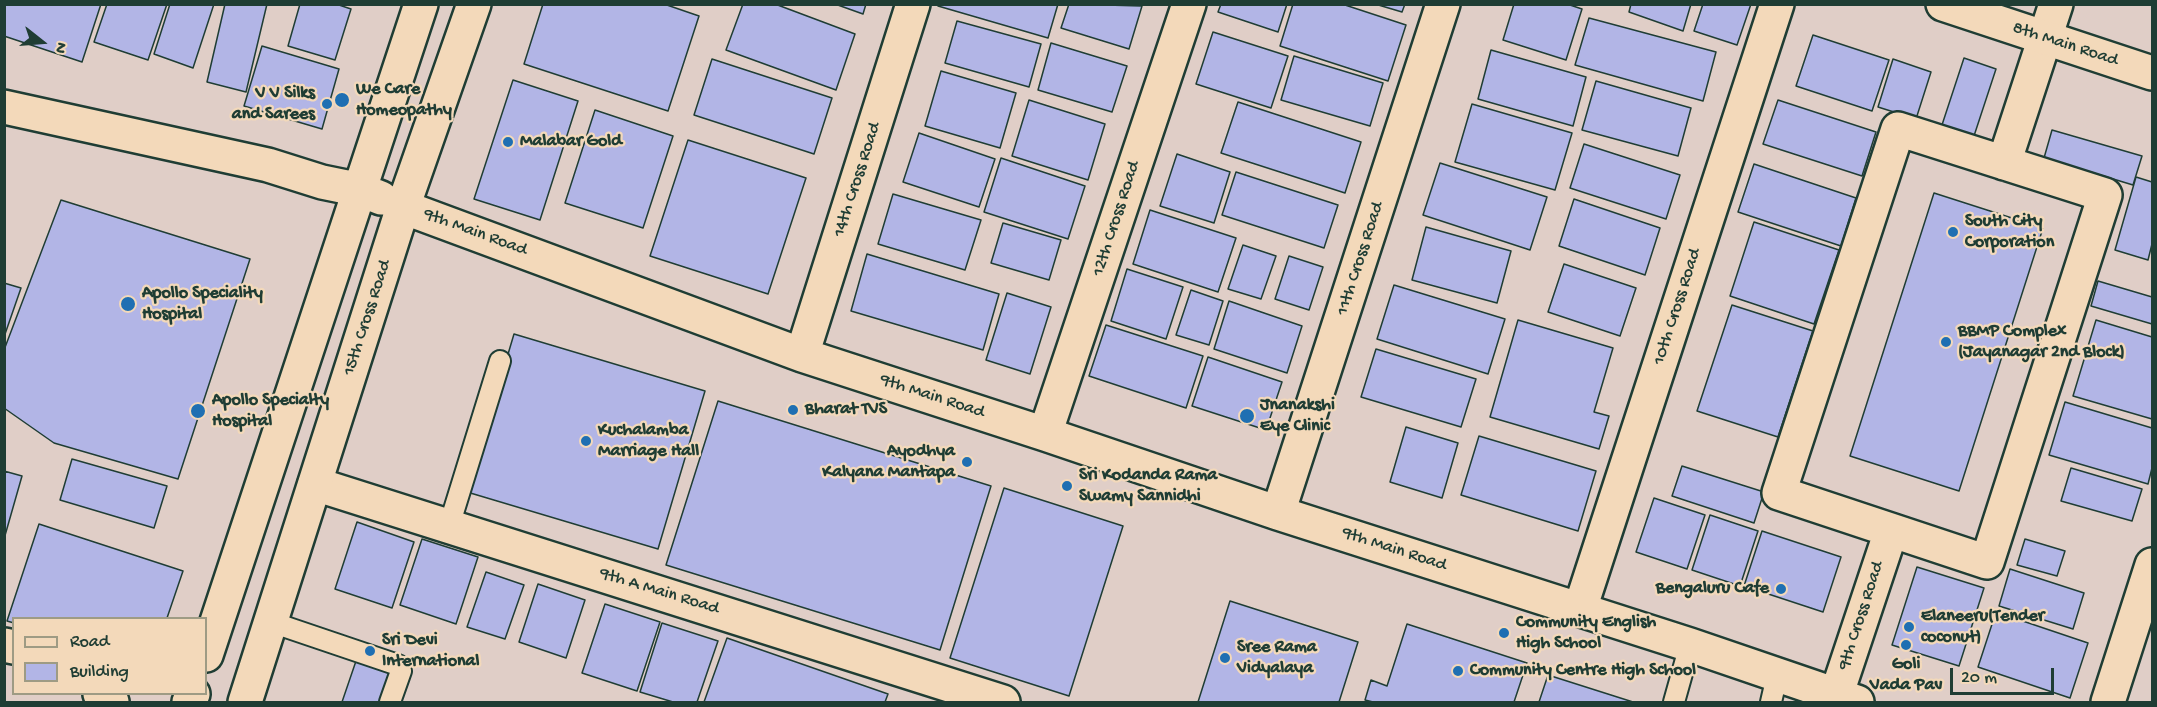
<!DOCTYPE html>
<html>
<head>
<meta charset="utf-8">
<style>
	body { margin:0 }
	#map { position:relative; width:2157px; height:707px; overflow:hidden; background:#e0cec7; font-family:"Gochi Hand",sans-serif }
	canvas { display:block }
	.frame { position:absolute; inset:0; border:6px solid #1f3d34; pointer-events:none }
	.legend { position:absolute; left:12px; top:617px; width:195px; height:78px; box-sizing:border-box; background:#f3d9ba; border:2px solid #9e9b84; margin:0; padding:8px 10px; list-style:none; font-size:18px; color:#1f3d34 }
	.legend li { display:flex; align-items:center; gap:12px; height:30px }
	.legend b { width:30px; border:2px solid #9e9b84 }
	.north { position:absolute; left:12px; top:12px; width:60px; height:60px; -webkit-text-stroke:4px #f3d9ba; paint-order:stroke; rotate:107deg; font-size:16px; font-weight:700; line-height:24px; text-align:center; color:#1f3d34 }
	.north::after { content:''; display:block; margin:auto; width:21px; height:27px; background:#1f3d34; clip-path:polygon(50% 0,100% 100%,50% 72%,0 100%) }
	.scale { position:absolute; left:1950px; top:668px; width:104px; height:27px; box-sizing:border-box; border:3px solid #1f3d34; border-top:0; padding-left:8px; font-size:18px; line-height:21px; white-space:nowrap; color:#1f3d34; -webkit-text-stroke:4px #f3d9ba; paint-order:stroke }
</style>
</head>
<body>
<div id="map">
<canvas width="2157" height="707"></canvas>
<div class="frame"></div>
<ul class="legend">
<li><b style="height:8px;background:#f3d9ba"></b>Road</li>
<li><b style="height:16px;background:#b2b5e6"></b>Building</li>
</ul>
<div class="north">N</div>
<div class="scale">20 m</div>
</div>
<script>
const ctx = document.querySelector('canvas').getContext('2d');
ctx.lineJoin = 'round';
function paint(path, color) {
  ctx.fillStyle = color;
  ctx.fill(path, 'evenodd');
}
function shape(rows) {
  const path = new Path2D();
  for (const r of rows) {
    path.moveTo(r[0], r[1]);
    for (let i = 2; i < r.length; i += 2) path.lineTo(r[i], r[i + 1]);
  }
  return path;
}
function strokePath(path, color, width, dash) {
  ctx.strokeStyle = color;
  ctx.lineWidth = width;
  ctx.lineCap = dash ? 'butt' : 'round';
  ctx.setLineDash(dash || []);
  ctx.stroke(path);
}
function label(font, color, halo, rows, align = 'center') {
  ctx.font = font + ' "Gochi Hand",sans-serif';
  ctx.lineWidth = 4.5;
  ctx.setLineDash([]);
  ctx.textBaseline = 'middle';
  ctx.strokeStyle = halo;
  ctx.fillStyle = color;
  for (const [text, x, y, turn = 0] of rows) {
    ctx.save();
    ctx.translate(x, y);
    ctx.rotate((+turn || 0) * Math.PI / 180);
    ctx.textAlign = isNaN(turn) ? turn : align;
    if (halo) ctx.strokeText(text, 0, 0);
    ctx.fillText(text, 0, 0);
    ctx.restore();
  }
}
const building = shape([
	[4,4,101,4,82,62,4,36,4,4],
	[107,4,167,4,148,60,94,42,107,4],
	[170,4,214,4,193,68,154,54,170,4],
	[225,4,267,4,246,92,207,82,225,4],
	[300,4,336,4,351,9,335,60,288,46,300,4],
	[543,4,664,4,699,16,668,111,524,64,543,4],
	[743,4,775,4,855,34,836,90,726,50,743,4],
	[835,4,866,4,863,14,835,4],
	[938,4,1058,4,1048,38,938,6,938,4],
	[1069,4,1142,6,1129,49,1061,28,1069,4],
	[1221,4,1287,4,1278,32,1218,12,1221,4],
	[1293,4,1342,4,1406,25,1388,81,1280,46,1293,4],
	[1375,4,1405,4,1402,12,1375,4],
	[1514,4,1567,4,1582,9,1566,60,1503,40,1514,4],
	[1631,4,1691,4,1683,31,1629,12,1631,4],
	[1703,4,1751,4,1737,45,1694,31,1703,4],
	[1589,18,1716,52,1703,101,1575,65,1589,18],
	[957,21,1041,44,1029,87,945,63,957,21],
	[1213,32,1288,56,1271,108,1196,84,1213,32],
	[1813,35,1889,60,1872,111,1796,86,1813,35],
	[1051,43,1127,66,1112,112,1038,90,1051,43],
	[262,46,339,69,322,129,244,106,262,46],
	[1491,50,1586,77,1573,126,1478,99,1491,50],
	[1294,56,1383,83,1370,126,1281,100,1294,56],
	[1964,58,1996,69,1972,142,1940,131,1964,58],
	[712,59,832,98,814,154,694,115,712,59],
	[1893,59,1931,72,1916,119,1878,107,1893,59],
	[941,71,1016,93,1000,148,925,126,941,71],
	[513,80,578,101,540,220,474,199,513,80],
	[1596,81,1691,108,1678,156,1582,130,1596,81],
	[1029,100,1105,124,1088,180,1012,156,1029,100],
	[1778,100,1876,132,1862,176,1763,144,1778,100],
	[1238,102,1361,142,1345,193,1221,153,1238,102],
	[1472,104,1572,133,1555,190,1455,162,1472,104],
	[595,110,673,136,643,228,565,203,595,110],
	[2052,130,2142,156,2133,185,2044,158,2052,130],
	[919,133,995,159,979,207,903,182,919,133],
	[688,140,806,178,768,294,650,256,688,140],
	[1584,144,1680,175,1666,219,1570,188,1584,144],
	[1177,154,1230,172,1214,223,1160,206,1177,154],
	[1001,158,1085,186,1068,239,984,212,1001,158],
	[1440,163,1547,197,1530,250,1423,215,1440,163],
	[1754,164,1856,198,1841,246,1738,212,1754,164],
	[1236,172,1338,205,1324,248,1222,215,1236,172],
	[2136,177,2152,182,2152,244,2148,260,2115,250,2136,177],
	[1934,193,2043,228,1959,491,1850,456,1934,193],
	[893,194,981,220,965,270,878,244,893,194],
	[1574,199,1660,228,1645,275,1559,246,1574,199],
	[61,200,250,259,178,479,54,443,4,408,4,350,61,200],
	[1150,210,1236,238,1218,292,1133,264,1150,210],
	[1754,222,1839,250,1814,324,1730,296,1754,222],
	[1003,223,1061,240,1049,280,991,263,1003,223],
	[1426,227,1511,251,1497,303,1412,280,1426,227],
	[1243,245,1276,256,1261,299,1228,289,1243,245],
	[867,254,999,294,983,350,851,311,867,254],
	[1289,256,1323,267,1309,310,1275,299,1289,256],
	[1564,264,1636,288,1620,336,1548,312,1564,264],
	[1127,269,1183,287,1166,339,1111,321,1127,269],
	[2098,281,2152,297,2152,324,2091,306,2098,281],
	[4,283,21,288,4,337,4,283],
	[1394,285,1505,319,1488,374,1377,339,1394,285],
	[1191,290,1223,301,1209,345,1176,335,1191,290],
	[1007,293,1051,307,1030,374,986,360,1007,293],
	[1229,301,1302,326,1287,373,1214,349,1229,301],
	[1732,305,1813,331,1778,437,1697,411,1732,305],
	[1518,320,1613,348,1594,412,1609,416,1599,449,1490,417,1518,320],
	[2096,320,2152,337,2152,419,2073,396,2096,320],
	[1106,325,1203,356,1186,408,1089,376,1106,325],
	[514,334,705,391,658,549,467,492,514,334],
	[1376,349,1476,379,1461,427,1361,397,1376,349],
	[1208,357,1282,382,1266,430,1192,406,1208,357],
	[718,401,991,486,940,650,666,565,718,401],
	[2065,402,2152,428,2152,468,2148,484,2049,455,2065,402],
	[1406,427,1458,443,1442,498,1390,482,1406,427],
	[1479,436,1596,471,1578,531,1461,495,1479,436],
	[72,459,167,486,154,528,60,500,72,459],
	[1682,466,1764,492,1754,523,1672,496,1682,466],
	[2071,468,2142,489,2132,521,2061,501,2071,468],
	[4,471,22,476,4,539,4,471],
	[1004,488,1123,526,1069,696,950,658,1004,488],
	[1654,498,1705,515,1687,569,1636,552,1654,498],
	[1710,515,1758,531,1740,586,1692,570,1710,515],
	[357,522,414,542,392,608,335,589,357,522],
	[39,524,183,571,167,618,14,618,14,623,7,621,39,524],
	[1762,531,1841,557,1823,612,1744,586,1762,531],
	[422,539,478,557,456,624,400,605,422,539],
	[2025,539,2065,551,2057,576,2017,565,2025,539],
	[1917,567,1984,588,1959,666,1892,645,1917,567],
	[2010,569,2084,593,2073,629,1999,606,2010,569],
	[486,572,524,585,505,639,467,627,486,572],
	[538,584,585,600,566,658,519,642,538,584],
	[1230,601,1358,642,1339,702,1198,702,1230,601],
	[605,604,660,622,637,691,582,673,605,604],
	[1996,612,2088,643,2070,698,1978,667,1996,612],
	[662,623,718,641,697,702,673,702,640,692,662,623],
	[1407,624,1527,663,1514,702,1373,702,1365,700,1371,680,1387,686,1407,624],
	[727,638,888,694,885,702,704,702,727,638],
	[356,661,395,675,385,702,342,702,356,661],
	[1548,675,1633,702,1539,702,1548,675]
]);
paint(building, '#b2b5e6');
strokePath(building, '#1f3d34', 1.5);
const service = shape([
	[449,526,500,361],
	[271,622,398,665,401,671,390,702],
	[1674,702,1690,645],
	[1771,702,1777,676]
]);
const minor = shape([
	[1898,129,2105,195,1987,562,1779,493,1898,129],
	[2004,163,2056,4],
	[403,207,802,355,1045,434,1278,513,1690,645,1857,702],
	[802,355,913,4],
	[1045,434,1189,4],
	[315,484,1003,702],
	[1278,513,1443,4],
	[1580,609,1777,4],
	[1834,702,1891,531],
	[2108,702,2152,565]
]);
const tertiary = shape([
	[1943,4,2152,73]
]);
const secondary = shape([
	[4,107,268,165,322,182,361,190,381,198],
	[4,645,14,647],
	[206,655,421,4],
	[100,694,112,702],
	[189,702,193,694],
	[245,702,403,207,474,4]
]);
strokePath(service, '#1f3d34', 24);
strokePath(minor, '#1f3d34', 38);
strokePath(tertiary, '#1f3d34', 38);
strokePath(secondary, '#1f3d34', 38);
strokePath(service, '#f3d9ba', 20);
strokePath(minor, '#f3d9ba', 33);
strokePath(tertiary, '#f3d9ba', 33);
strokePath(secondary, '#f3d9ba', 33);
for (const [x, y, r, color] of [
	[342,100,8,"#1f6fb2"],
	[327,104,6,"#1f6fb2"],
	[508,142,6,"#1f6fb2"],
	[1953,232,6,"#1f6fb2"],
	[128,304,8,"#1f6fb2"],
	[1946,342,6,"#1f6fb2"],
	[793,410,6,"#1f6fb2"],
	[198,411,8,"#1f6fb2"],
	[1247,416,8,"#1f6fb2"],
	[586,441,6,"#1f6fb2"],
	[967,462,6,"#1f6fb2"],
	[1067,486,6,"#1f6fb2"],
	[1781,589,6,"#1f6fb2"],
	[1909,627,6,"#1f6fb2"],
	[1504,633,6,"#1f6fb2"],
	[1906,645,6,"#1f6fb2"],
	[370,651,6,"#1f6fb2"],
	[1225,658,6,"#1f6fb2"],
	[1458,671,6,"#1f6fb2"]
]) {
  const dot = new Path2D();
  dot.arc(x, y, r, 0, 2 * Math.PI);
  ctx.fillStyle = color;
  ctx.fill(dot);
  strokePath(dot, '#f3d9ba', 2);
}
label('18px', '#1f3d34', '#f3d9ba', [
	["8th Main Road",2065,45,18],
	["14th Cross Road",858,180,-72],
	["12th Cross Road",1117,219,-72],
	["9th Main Road",475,233,20],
	["11th Cross Road",1361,259,-72],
	["10th Cross Road",1678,307,-72],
	["15th Cross Road",368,318,-72],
	["9th Main Road",932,397,18],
	["9th Main Road",1394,550,18],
	["9th A Main Road",659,592,17],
	["9th Cross Road",1862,616,-72]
]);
label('bold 18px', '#1f3d34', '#f3d9ba', [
	["We Care",356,90],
	["Homeopathy",356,111],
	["V V Silks",315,94,"right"],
	["and Sarees",315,115,"right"],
	["Malabar Gold",520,142],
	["South City",1965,222],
	["Corporation",1965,243],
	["Apollo Speciality",142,294],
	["Hospital",142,315],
	["BBMP Complex",1958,332],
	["(Jayanagar 2nd Block)",1958,353],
	["Apollo Specialty",212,401],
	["Hospital",212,422],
	["Jnanakshi",1260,406],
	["Eye Clinic",1260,427],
	["Bharat TVS",805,410],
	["Kuchalamba",598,431],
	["Marriage Hall",598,452],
	["Ayodhya",955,452,"right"],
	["Kalyana Mantapa",955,473,"right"],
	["Sri Kodanda Rama",1079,476],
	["Swamy Sannidhi",1079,497],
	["Bengaluru Cafe",1769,589,"right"],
	["Elaneeru(Tender",1921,617],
	["coconut)",1921,638],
	["Community English",1516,623],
	["High School",1516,644],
	["Sri Devi",382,641],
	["International",382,662],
	["Sree Rama",1237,648],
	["Vidyalaya",1237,669],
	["Goli",1906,665,"center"],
	["Vada Pav",1906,686,"center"],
	["Community Centre High School",1470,671]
], 'left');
</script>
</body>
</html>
